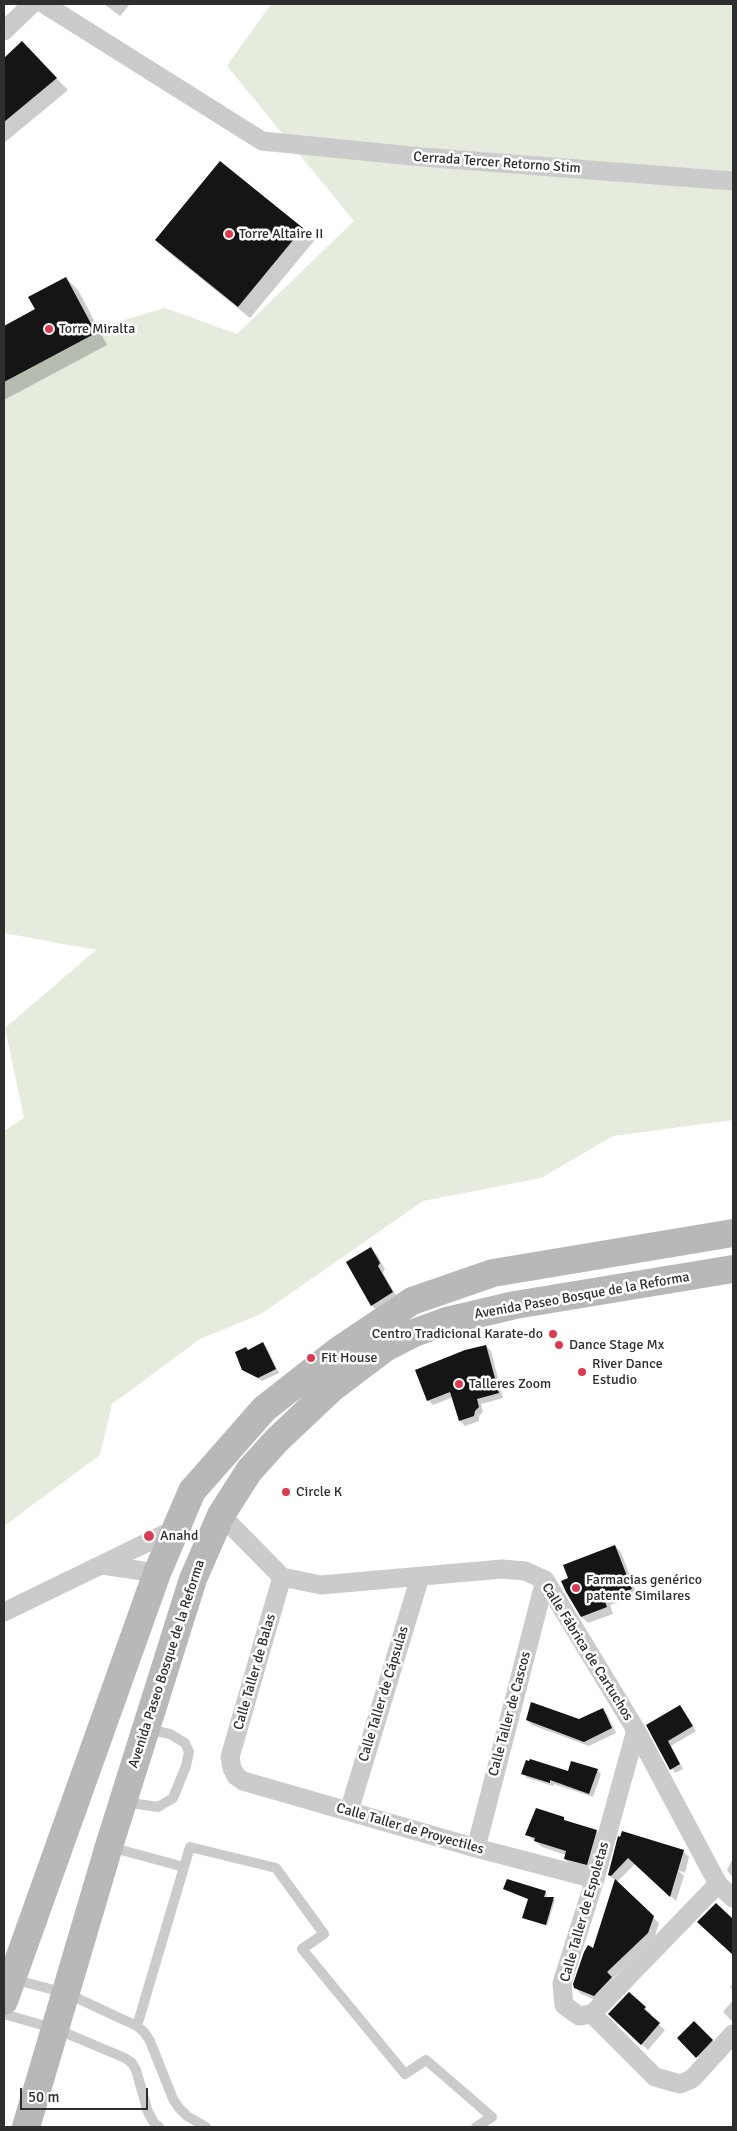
<!DOCTYPE html>
<html>
<head>
<meta charset="utf-8">
<style>
	body { margin:0 }
	#map { position:relative; width:737px; height:2131px; overflow:hidden; background:#fff; font-family:Signika,sans-serif }
	canvas { display:block }
	.frame { position:absolute; inset:0; border:5px solid #2e2e2e; pointer-events:none }
	.scale { position:absolute; left:20px; top:2088px; width:128px; height:22px; box-sizing:border-box; border:2px solid #2e2e2e; border-top:0; padding-left:6px; font-size:15px; line-height:18px; white-space:nowrap; color:#2e2e2e; -webkit-text-stroke:4px #fff; paint-order:stroke }
</style>
</head>
<body>
<div id="map">
<canvas width="737" height="2131"></canvas>
<div class="frame"></div>
<div class="scale">50 m</div>
</div>
<script>
const ctx = document.querySelector('canvas').getContext('2d');
ctx.lineJoin = 'round';
function paint(path, color) {
  ctx.fillStyle = color;
  ctx.fill(path, 'evenodd');
}
function shape(rows) {
  const path = new Path2D();
  for (const r of rows) {
    path.moveTo(r[0], r[1]);
    for (let i = 2; i < r.length; i += 2) path.lineTo(r[i], r[i + 1]);
  }
  return path;
}
function strokePath(path, color, width, dash) {
  ctx.strokeStyle = color;
  ctx.lineWidth = width;
  ctx.lineCap = dash ? 'butt' : 'round';
  ctx.setLineDash(dash || []);
  ctx.stroke(path);
}
function label(font, color, halo, rows, align = 'center') {
  ctx.font = font + ' Signika,sans-serif';
  ctx.lineWidth = 5;
  ctx.setLineDash([]);
  ctx.textBaseline = 'middle';
  ctx.strokeStyle = halo;
  ctx.fillStyle = color;
  for (const [text, x, y, turn = 0] of rows) {
    ctx.save();
    ctx.translate(x, y);
    ctx.rotate((+turn || 0) * Math.PI / 180);
    ctx.textAlign = isNaN(turn) ? turn : align;
    if (halo) ctx.strokeText(text, 0, 0);
    ctx.fillText(text, 0, 0);
    ctx.restore();
  }
}
paint(shape([
	[271,4,733,4,733,1120,613,1136,541,1178,423,1201,261,1314,200,1339,112,1404,100,1455,4,1526,4,1131,24,1118,5,1028,96,950,4,933,4,356,165,308,237,334,354,221,227,66]
]), '#e5ebdd');
paint(shape([
	[104,4,130,4,120,16],
	[22,43,68,90,4,143,4,60],
	[220,162,314,241,250,318,168,252,157,240],
	[66,278,78,290,107,345,4,400,4,327,37,310],
	[371,1249,377,1255,385,1269,383,1273,398,1299,379,1312,372,1306,348,1263],
	[263,1344,267,1348,279,1373,262,1381,243,1369,248,1351],
	[486,1346,491,1351,503,1398,481,1404,483,1412,479,1416,479,1421,465,1426,460,1421,453,1397,433,1405,428,1400],
	[615,1546,621,1552,637,1595,610,1605,613,1614,588,1623,582,1617,570,1579],
	[680,1707,696,1731,671,1746,683,1769,675,1773,648,1726],
	[602,1709,607,1714,616,1733,589,1746,532,1725,527,1720,579,1720],
	[597,1770,601,1774,593,1797,554,1784,553,1786,527,1778,523,1774],
	[564,1819,567,1822,596,1831,602,1837,593,1871,571,1865,565,1859,566,1855,542,1847,526,1834],
	[619,1838,683,1851,689,1857,685,1873,678,1870,684,1876,676,1901,635,1864,617,1882,659,1923,654,1939,612,1979,618,1984,600,2002,581,1994,575,1987,594,1950,616,1881,609,1875],
	[733,1858,733,1878,727,1870],
	[545,1892,547,1894,546,1898,555,1900,547,1926,526,1919],
	[733,1983,733,1990,730,1987],
	[733,2000,733,2022,723,2012],
	[645,2008,651,2014,649,2016,665,2030,648,2050,616,2020],
	[694,2023,716,2044,701,2060,679,2038]
]), '#0003');
paint(shape([
	[22,41,57,78,4,122,4,58],
	[220,161,303,228,238,307,155,240],
	[66,277,96,333,4,382,4,326,35,309,28,297],
	[371,1247,380,1263,378,1266,393,1292,371,1306,346,1262],
	[263,1342,276,1369,258,1378,242,1370,235,1352,246,1347,248,1350],
	[486,1345,499,1393,477,1399,479,1407,475,1411,474,1416,459,1421,450,1392,427,1401,415,1370,465,1350],
	[615,1545,632,1589,604,1599,607,1607,581,1617,566,1592,561,1581,568,1578,563,1565],
	[531,1702,579,1719,603,1708,612,1728,584,1742,526,1720],
	[680,1705,693,1726,668,1741,680,1764,670,1770,646,1725],
	[530,1759,568,1771,571,1761,598,1769,589,1794,550,1780,550,1783,521,1774,526,1760,529,1761],
	[536,1808,564,1817,564,1820,597,1830,587,1865,564,1859,566,1851,534,1841,535,1838,525,1835],
	[622,1831,684,1850,670,1897,628,1858,611,1876,608,1875,618,1836,620,1837],
	[507,1879,546,1891,544,1897,554,1897,546,1925,522,1918,528,1899,503,1889],
	[615,1879,654,1916,648,1933,607,1972,612,1977,594,1996,574,1988,573,1984,584,1952,588,1945,593,1948],
	[716,1903,733,1919,733,1955,697,1922],
	[629,1992,646,2007,644,2009,660,2023,641,2045,608,2014],
	[694,2021,713,2040,696,2058,677,2038]
]), '#151515');
strokePath(shape([
	[124,1802,158,1807,173,1798,186,1766,189,1752,185,1743,170,1734,147,1729],
	[110,1847,184,1867,137,2026],
	[184,1867,190,1847,276,1868,324,1934,302,1949,405,2074,426,2060,492,2117,476,2127],
	[12,1979,66,1993,137,2026,144,2032,150,2041,173,2099,179,2108,187,2116,206,2127],
	[4,2014,56,2029,125,2058,132,2063,136,2070,148,2112,154,2123,159,2127]
]), '#cbcbcb', 10);
strokePath(shape([
	[44,4,262,141,422,157,733,181],
	[4,31,32,4],
	[221,1515,282,1577,321,1585,502,1569,525,1571,545,1580,636,1730,718,1884,733,1898],
	[102,1565,157,1573],
	[282,1577,230,1757,232,1768,236,1776,243,1781,476,1848,595,1879],
	[4,1612,177,1528],
	[636,1730,595,1879,562,1983,564,2005,579,2016,592,2014,718,1884],
	[349,1811,420,1577],
	[476,1848,545,1580],
	[592,2014,655,2077,680,2084,692,2079,733,2034]
]), '#cbcbcb', 19);
strokePath(shape([
	[4,2001,157,1573,192,1491,264,1409,339,1350,412,1301,493,1273,733,1233],
	[26,2127,109,1846,193,1579,221,1515,249,1471,277,1440,332,1388,385,1348,414,1333,447,1321,515,1305,733,1269]
]), '#b8b8b8', 28);
for (const [x, y, r, color] of [
	[229,234,5,"#da3b50"],
	[49,329,5,"#da3b50"],
	[553,1334,5,"#da3b50"],
	[559,1345,5,"#da3b50"],
	[311,1358,5,"#da3b50"],
	[582,1372,5,"#da3b50"],
	[459,1384,5,"#da3b50"],
	[286,1492,5,"#da3b50"],
	[149,1536,6,"#da3b50"],
	[576,1588,5,"#da3b50"]
]) {
  const dot = new Path2D();
  dot.arc(x, y, r, 0, 2 * Math.PI);
  ctx.fillStyle = color;
  ctx.fill(dot);
  strokePath(dot, '#fff', 2);
}
label('14px', '#2e2e2e', '#fff', [
	["Cerrada Tercer Retorno Stim",497,163,4],
	["Avenida Paseo Bosque de la Reforma",582,1296,-10],
	["Calle Fábrica de Cartuchos",587,1652,58],
	["Avenida Paseo Bosque de la Reforma",167,1664,-72],
	["Calle Taller de Balas",255,1672,-74],
	["Calle Taller de Cápsulas",384,1694,-73],
	["Calle Taller de Cascos",510,1714,-75],
	["Calle Taller de Proyectiles",410,1829,16],
	["Calle Taller de Espoletas",585,1912,-74]
]);
label('14px', '#2e2e2e', '#fff', [
	["Torre Altaire II",239,234],
	["Torre Miralta",59,329],
	["Centro Tradicional Karate-do",543,1334,"right"],
	["Dance Stage Mx",569,1345],
	["Fit House",321,1358],
	["River Dance",592,1364],
	["Estudio",592,1380],
	["Talleres Zoom",469,1384],
	["Circle K",296,1492],
	["Anahd",160,1536],
	["Farmacias genérico",586,1580],
	["patente Similares",586,1596]
], 'left');
</script>
</body>
</html>
